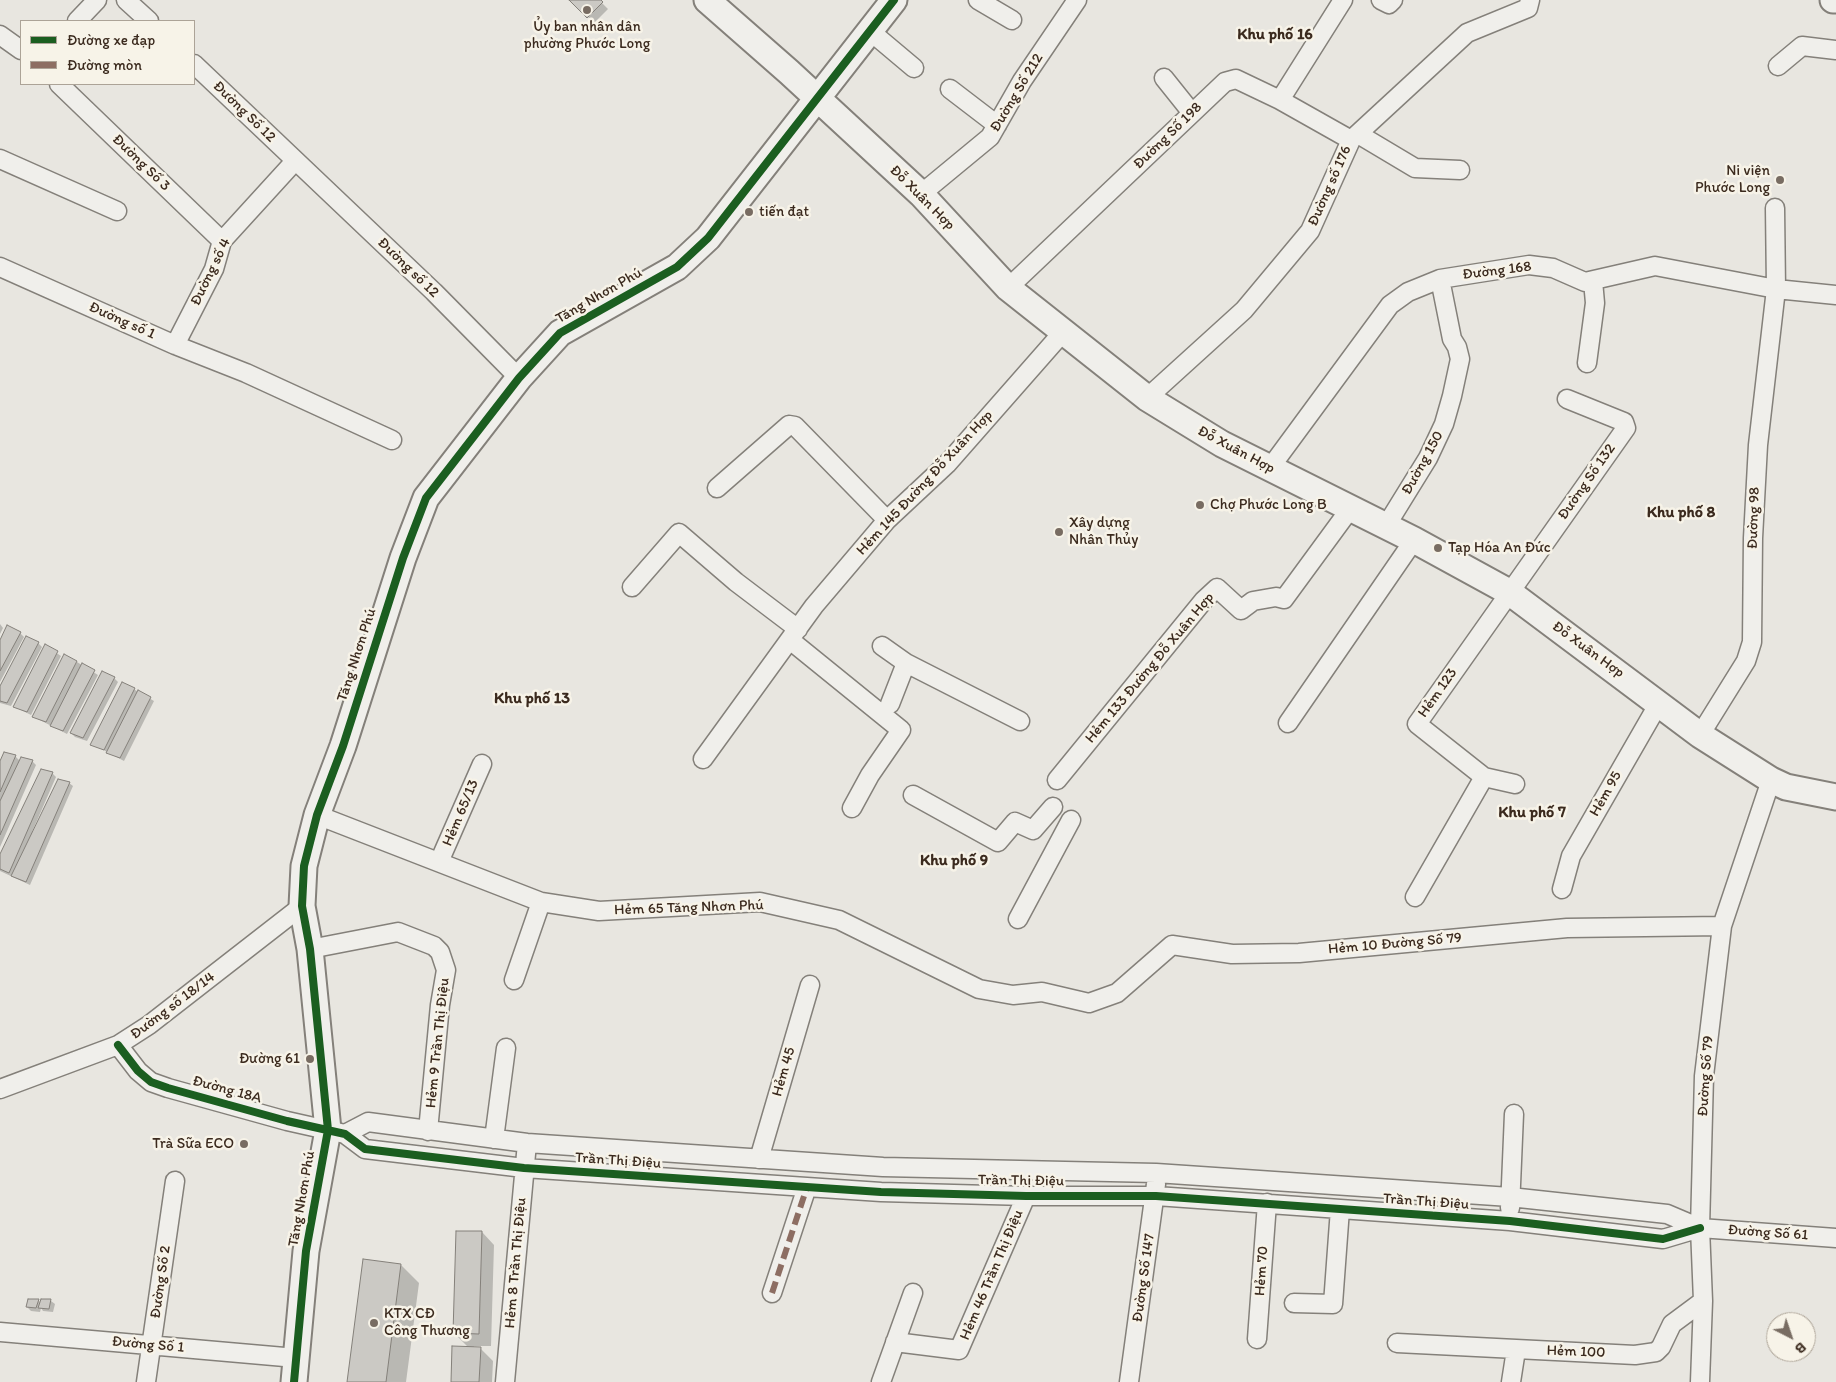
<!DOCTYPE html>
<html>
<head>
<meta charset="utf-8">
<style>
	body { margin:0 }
	#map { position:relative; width:1836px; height:1382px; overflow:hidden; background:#e8e6e0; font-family:Itim,sans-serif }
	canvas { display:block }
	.legend { position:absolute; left:20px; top:20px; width:175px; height:65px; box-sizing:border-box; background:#f7f3e8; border:1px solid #aca397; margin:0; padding:6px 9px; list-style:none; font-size:15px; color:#3b2a1e }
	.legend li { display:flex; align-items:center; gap:10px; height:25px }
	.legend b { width:25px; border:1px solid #aca397 }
	.north { position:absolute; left:1766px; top:1312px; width:50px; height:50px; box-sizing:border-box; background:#f7f3e8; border:1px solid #aca397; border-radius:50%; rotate:139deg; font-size:14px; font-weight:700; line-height:20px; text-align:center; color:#3b2a1e }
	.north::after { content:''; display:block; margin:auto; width:18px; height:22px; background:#786c62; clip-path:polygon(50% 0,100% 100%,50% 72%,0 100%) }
</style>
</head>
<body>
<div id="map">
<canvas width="1836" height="1382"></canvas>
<ul class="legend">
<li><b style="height:6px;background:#1b5e20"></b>Đường xe đạp</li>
<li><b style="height:6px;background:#8d6e63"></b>Đường mòn</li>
</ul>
<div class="north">B</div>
</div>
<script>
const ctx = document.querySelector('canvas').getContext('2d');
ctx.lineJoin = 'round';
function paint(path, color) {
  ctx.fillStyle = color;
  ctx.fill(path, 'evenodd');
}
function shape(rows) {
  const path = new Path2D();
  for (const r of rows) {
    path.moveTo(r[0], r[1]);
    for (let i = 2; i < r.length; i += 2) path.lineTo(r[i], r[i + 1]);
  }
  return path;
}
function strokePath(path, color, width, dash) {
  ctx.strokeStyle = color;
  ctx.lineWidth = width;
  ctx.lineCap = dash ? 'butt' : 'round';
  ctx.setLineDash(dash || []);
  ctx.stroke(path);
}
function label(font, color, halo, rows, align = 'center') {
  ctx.font = font + ' Itim,sans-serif';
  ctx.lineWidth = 5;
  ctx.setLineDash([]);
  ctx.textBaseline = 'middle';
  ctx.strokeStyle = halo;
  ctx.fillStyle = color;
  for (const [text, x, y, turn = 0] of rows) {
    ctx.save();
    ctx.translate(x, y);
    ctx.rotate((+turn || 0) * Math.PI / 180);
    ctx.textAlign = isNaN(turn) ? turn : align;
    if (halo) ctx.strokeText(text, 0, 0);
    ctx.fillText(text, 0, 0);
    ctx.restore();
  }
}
paint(shape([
	[571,0,599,0,608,9,594,23],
	[0,624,3,628,0,634],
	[20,633,24,637,0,682,0,643],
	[38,643,42,647,11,706,0,703,0,689],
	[46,646,61,656,31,715,15,707],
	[77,662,98,675,67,734,34,717],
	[114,678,118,682,87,741,75,737,71,733],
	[123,683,154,701,124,761,92,744],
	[15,756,20,761,32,761,36,765,0,847,0,764],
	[52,773,56,777,32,832,34,833,69,783,73,786,30,885,0,871,0,857],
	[482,1232,494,1245,491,1346,474,1346,474,1348,480,1348,493,1361,492,1382,452,1382,469,1348,454,1333],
	[401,1265,419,1283,406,1382,349,1382],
	[38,1300,41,1303,42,1301,51,1301,55,1304,53,1312,43,1311,41,1308,40,1312,31,1311,27,1307]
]), '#0003');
const building = shape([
	[569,0,601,0,603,2,587,18,569,0],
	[7,625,21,632,0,671,0,640,7,625],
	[26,636,39,642,7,703,0,701,0,686,26,636],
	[45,644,58,651,27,712,13,707,45,644],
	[64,654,77,661,46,722,32,717,64,654],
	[82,663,95,670,63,731,50,726,82,663],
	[102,671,115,677,83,738,70,733,102,671],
	[122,682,135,688,104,750,90,745,122,682],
	[138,690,151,697,120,758,106,753,138,690],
	[4,752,16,755,0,792,0,761,4,752],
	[21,757,33,760,0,835,0,801,21,757],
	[41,769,53,772,9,873,0,869,0,854,41,769],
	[58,779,70,782,26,882,11,876,58,779],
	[456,1231,482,1231,479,1334,453,1333,456,1231],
	[363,1259,401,1264,386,1382,347,1382,363,1259],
	[28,1299,39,1299,36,1308,26,1307,28,1299],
	[41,1299,51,1299,49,1309,38,1308,41,1299],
	[452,1346,481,1347,479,1382,451,1382,452,1346]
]);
paint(building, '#cbc9c4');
strokePath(building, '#84807a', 1);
const street = shape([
	[126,0,149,21],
	[978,0,1012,20],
	[1381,0,1389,4,1393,0],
	[77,21,97,0],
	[870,31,914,68],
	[0,35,21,50],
	[194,64,434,292,519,378],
	[1778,66,1802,46,1836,50],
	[1164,78,1192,113],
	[59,84,222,241],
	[950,89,997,125],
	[1280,100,1343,0],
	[1358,134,1415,168,1460,170],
	[0,159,117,211],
	[921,194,990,137,1022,81,1077,0],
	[0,267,175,345,246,373,392,440],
	[1008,288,1225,82,1236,79,1280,100,1351,140],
	[175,345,214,269,222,241,295,161],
	[1587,363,1595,303,1593,281],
	[1147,398,1244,310,1310,231,1351,140,1467,33,1528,8,1530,0],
	[1270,468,1390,305,1408,292,1440,279,1529,265,1553,268,1585,282,1655,266,1776,289,1836,295],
	[717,488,789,425,795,426,887,520],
	[1386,526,1428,458,1444,424,1452,396,1460,359,1457,347,1452,339,1440,279],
	[632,587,679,533,736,582,798,629],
	[790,640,901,730,870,775,852,808],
	[882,646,906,663,1020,721],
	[890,704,906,663],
	[1288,723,1414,540],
	[1700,735,1746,661,1752,642,1753,538,1758,445,1776,289,1775,208],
	[703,759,814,606,887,520,947,464,1063,332],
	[1057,780,1204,600,1217,588,1241,610,1253,601,1276,597,1284,599,1350,509],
	[1515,784,1484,777,1417,724,1626,428,1624,422,1567,399],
	[913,795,998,842,1015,822,1033,830,1053,807],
	[317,815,541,902,599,911,760,902,839,920,979,989,1013,995,1042,992,1089,1003,1117,993,1172,945,1232,954,1299,953,1567,928,1722,926],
	[439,862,482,764],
	[1562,889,1571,856,1659,703],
	[1415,897,1484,777],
	[1018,919,1071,820],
	[310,949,398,932,434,946,440,952,446,970,440,1005,428,1131],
	[514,980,541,902],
	[118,1045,138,1071,151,1082,168,1088,287,1121,345,1134,365,1149,524,1168,881,1192,1026,1196,1156,1196,1510,1221,1663,1239,1700,1228],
	[0,1089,118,1045,149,1025,302,906],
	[345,1134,368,1122,527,1143,883,1167,1156,1173,1510,1197,1667,1214,1700,1228,1836,1238],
	[494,1139,506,1048],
	[759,1159,810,985],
	[1510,1208,1514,1114],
	[772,1293,807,1187],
	[1294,1303,1333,1304,1340,1209],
	[0,1332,296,1358],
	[1257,1339,1267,1203],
	[895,1342,959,1350,1026,1196],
	[1397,1343,1635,1355,1656,1352,1661,1347,1672,1324,1703,1301],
	[146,1382,175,1181],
	[505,1382,527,1143],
	[881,1382,913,1293],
	[1129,1382,1156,1184],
	[1511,1382,1516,1350],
	[1700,1382,1703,1301,1700,1228,1704,1076,1722,926,1771,780]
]);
const secondary = shape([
	[707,0,789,72,921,194,1008,288,1147,398,1222,444,1414,540,1509,592,1700,735,1771,780,1786,787,1836,797],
	[1833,0,1836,0],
	[294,1382,306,1251,328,1130,310,949,302,906,304,866,317,815,343,746,403,558,426,498,519,378,560,333,677,267,708,238,894,0]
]);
strokePath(street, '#84807a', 21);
strokePath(secondary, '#84807a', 29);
strokePath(street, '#f0efeb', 18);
strokePath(secondary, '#f0efeb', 25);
strokePath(shape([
	[772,1293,807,1187]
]), '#8d6e63', 6, [12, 6]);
strokePath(shape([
	[118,1045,138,1071,151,1082,168,1088,287,1121,345,1134,365,1149,524,1168,881,1192,1026,1196,1156,1196,1510,1221,1663,1239,1700,1228],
	[294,1382,306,1251,328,1130,310,949,302,906,304,866,317,815,343,746,403,558,426,498,519,378,560,333,677,267,708,238,894,0]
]), '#1b5e20', 8);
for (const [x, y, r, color] of [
	[587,10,5,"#786c62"],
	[1780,180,5,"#786c62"],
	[749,212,5,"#786c62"],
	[1200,505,5,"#786c62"],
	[1059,532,5,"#786c62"],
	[1438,548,5,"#786c62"],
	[310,1059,5,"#786c62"],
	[244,1144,5,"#786c62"],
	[374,1323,5,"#786c62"]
]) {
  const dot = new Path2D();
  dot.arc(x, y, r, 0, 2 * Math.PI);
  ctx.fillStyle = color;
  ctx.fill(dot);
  strokePath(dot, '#f7f3e8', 2);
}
label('15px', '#3b2a1e', '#f7f3e8', [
	["Ủy ban nhân dân",587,27,"center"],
	["phường Phước Long",587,44,"center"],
	["Ni viện",1770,171,"right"],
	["Phước Long",1770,188,"right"],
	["tiến đạt",759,212],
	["Chợ Phước Long B",1210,505],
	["Xây dựng",1069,523],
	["Nhân Thủy",1069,540],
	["Tạp Hóa An Đức",1448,548],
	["Đường 61",300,1059,"right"],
	["Trà Sữa ECO",234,1144,"right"],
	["KTX CĐ",384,1314],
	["Công Thương",384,1331]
], 'left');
label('15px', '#3b2a1e', '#f7f3e8', [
	["Đường Số 212",1017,93,-59],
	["Đường Số 12",244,112,44],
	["Đường Số 198",1168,136,-44],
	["Đường Số 3",141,163,44],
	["Đường số 176",1330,186,-66],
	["Đỗ Xuân Hợp",922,198,45],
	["Đường số 12",408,268,44],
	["Đường 168",1497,271,-7],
	["Đường số 4",211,272,-64],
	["Tăng Nhơn Phú",599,296,-30],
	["Đường số 1",122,321,24],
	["Đỗ Xuân Hợp",1236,450,28],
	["Đường 150",1423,463,-61],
	["Đường Số 132",1587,482,-55],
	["Hẻm 145 Đường Đỗ Xuân Hợp",925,483,-47],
	["Đường 98",1754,518,-88],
	["Đỗ Xuân Hợp",1588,650,36],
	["Tăng Nhơn Phú",357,655,-72],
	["Hẻm 133 Đường Đỗ Xuân Hợp",1150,668,-50],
	["Hẻm 123",1438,693,-55],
	["Hẻm 95",1606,794,-60],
	["Hẻm 65/13",461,813,-67],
	["Hẻm 65 Tăng Nhơn Phú",689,908,-2],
	["Hẻm 10 Đường Số 79",1395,944,-5],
	["Đường số 18/14",173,1006,-37],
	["Hẻm 9 Trần Thị Điệu",438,1043,-84],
	["Hẻm 45",784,1072,-74],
	["Đường Số 79",1706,1076,-86],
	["Đường 18A",227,1090,15],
	["Trần Thị Điệu",618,1161,4],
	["Trần Thị Điệu",1021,1181,1],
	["Tăng Nhơn Phú",302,1199,-80],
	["Trần Thị Điệu",1426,1202,4],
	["Đường Số 61",1768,1233,4],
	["Hẻm 8 Trần Thị Điệu",516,1263,-85],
	["Hẻm 70",1262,1271,-86],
	["Hẻm 46 Trần Thị Điệu",992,1275,-67],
	["Đường Số 147",1144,1278,-82],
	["Đường Số 2",161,1282,-82],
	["Đường Số 1",148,1345,5],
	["Hẻm 100",1576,1352,2]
]);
label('bold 16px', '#3b2a1e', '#f7f3e8', [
	["Khu phố 16",1275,35],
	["Khu phố 8",1681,513],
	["Khu phố 13",532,699],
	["Khu phố 7",1532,813],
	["Khu phố 9",954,861]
]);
</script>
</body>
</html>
